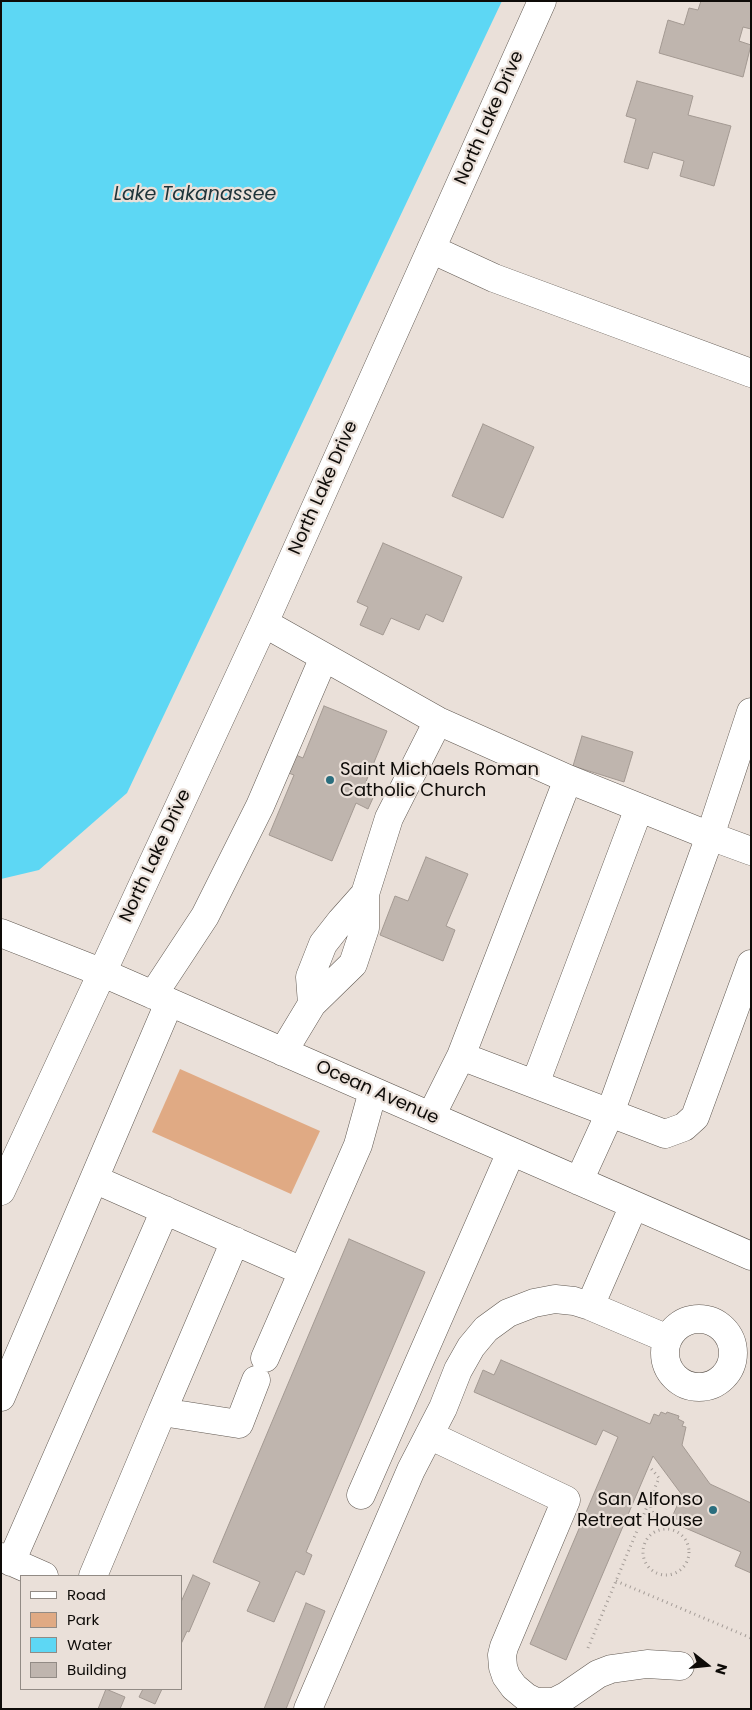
<!DOCTYPE html>
<html>
<head>
<meta charset="utf-8">
<style>
	body { margin:0 }
	#map { position:relative; width:752px; height:1710px; overflow:hidden; background:#eae0d9; font-family:Poppins,sans-serif }
	canvas { display:block }
	.frame { position:absolute; inset:0; border:2px solid #0e0b08; pointer-events:none }
	.legend { position:absolute; left:20px; top:1575px; width:162px; height:115px; box-sizing:border-box; background:#eae0d9; border:1px solid #928b85; margin:0; padding:6px 9px; list-style:none; font-size:15px; color:#0e0b08 }
	.legend li { display:flex; align-items:center; gap:10px; height:25px }
	.legend b { width:25px; border:1px solid #928b85 }
	.north { position:absolute; left:682px; top:1640px; width:50px; height:50px; -webkit-text-stroke:4px #eae0d9; paint-order:stroke; rotate:106deg; font-size:14px; font-weight:700; line-height:20px; text-align:center; color:#0e0b08 }
	.north::after { content:''; display:block; margin:auto; width:18px; height:22px; background:#0e0b08; clip-path:polygon(50% 0,100% 100%,50% 72%,0 100%) }
</style>
</head>
<body>
<div id="map">
<canvas width="752" height="1710"></canvas>
<div class="frame"></div>
<ul class="legend">
<li><b style="height:6px;background:#fff"></b>Road</li>
<li><b style="height:14px;background:#e0aa84"></b>Park</li>
<li><b style="height:14px;background:#5dd7f4"></b>Water</li>
<li><b style="height:14px;background:#bfb5ae"></b>Building</li>
</ul>
<div class="north">N</div>
</div>
<script>
const ctx = document.querySelector('canvas').getContext('2d');
ctx.lineJoin = 'round';
function paint(path, color) {
  ctx.fillStyle = color;
  ctx.fill(path, 'evenodd');
}
function shape(rows) {
  const path = new Path2D();
  for (const r of rows) {
    if (r.length === 3) {
      path.moveTo(r[0] + r[2], r[1]);
      path.arc(r[0], r[1], r[2], 0, 2 * Math.PI);
      continue;
    }
    path.moveTo(r[0], r[1]);
    for (let i = 2; i < r.length; i += 2) path.lineTo(r[i], r[i + 1]);
  }
  return path;
}
function strokePath(path, color, width, dash) {
  ctx.strokeStyle = color;
  ctx.lineWidth = width;
  ctx.lineCap = dash ? 'butt' : 'round';
  ctx.setLineDash(dash || []);
  ctx.stroke(path);
}
function label(font, color, halo, rows, align = 'center') {
  ctx.font = font + ' Poppins,sans-serif';
  ctx.lineWidth = 4.5;
  ctx.setLineDash([]);
  ctx.textBaseline = 'middle';
  ctx.strokeStyle = halo;
  ctx.fillStyle = color;
  for (const [text, x, y, turn = 0] of rows) {
    ctx.save();
    ctx.translate(x, y);
    ctx.rotate((+turn || 0) * Math.PI / 180);
    ctx.textAlign = isNaN(turn) ? turn : align;
    if (halo) ctx.strokeText(text, 0, 0);
    ctx.fillText(text, 0, 0);
    ctx.restore();
  }
}
paint(shape([
	[180,1069,320,1131,291,1194,152,1132]
]), '#e0aa84');
paint(shape([
	[1,1,502,1,127,793,39,870,1,879]
]), '#5dd7f4');
const building = shape([
	[701,1,751,1,751,29,743,27,739,41,751,45,743,77,659,53,668,20,684,25,689,8,698,10,701,1],
	[637,81,693,96,688,115,731,126,714,186,680,176,684,161,653,152,648,169,624,162,636,119,626,116,637,81],
	[483,424,534,447,503,518,452,496,483,424],
	[383,543,462,577,443,622,426,614,419,630,391,618,383,635,360,625,368,607,357,602,383,543],
	[324,706,387,731,365,784,377,789,368,809,356,803,332,861,269,835,294,775,283,771,291,753,303,758,324,706],
	[582,736,633,752,624,782,573,766,582,736],
	[426,857,468,874,446,926,455,930,443,961,380,935,395,896,408,901,426,857],
	[349,1239,425,1272,306,1552,312,1555,304,1575,296,1571,274,1622,247,1611,260,1582,213,1562,349,1239],
	[501,1360,650,1424,654,1414,659,1416,661,1412,666,1414,667,1412,679,1416,678,1419,684,1422,682,1426,686,1427,682,1445,710,1484,751,1503,751,1573,735,1566,741,1552,683,1527,686,1523,672,1517,682,1495,653,1456,566,1660,530,1644,618,1437,603,1430,596,1445,474,1392,483,1370,494,1375,501,1360],
	[193,1575,210,1583,189,1632,187,1631,181,1644,181,1602,193,1575],
	[306,1603,325,1611,286,1709,264,1709,306,1603],
	[106,1689,125,1697,120,1709,98,1709,106,1689],
	[143,1689,162,1689,155,1704,139,1697,143,1689]
]);
paint(building, '#bfb5ae');
strokePath(building, '#a39992', 1);
const minor = shape([
	[431,249,494,278,751,373],
	[264,623,438,721,568,779],
	[1,933,103,973,751,1256],
	[153,995,205,916,260,806,324,657],
	[312,1004,353,964,365,928,365,894],
	[283,1052,312,1004,310,977,323,944,341,921,365,894,389,818,438,721],
	[461,1056,665,1134,684,1127,695,1117,751,964],
	[535,1084,639,808],
	[431,1116,461,1056,568,779,710,836,751,851],
	[94,1179,302,1271],
	[579,1181,610,1113,710,836,751,712],
	[1,1191,264,623,542,1],
	[590,1306,634,1205],
	[699,1353,34],
	[265,1358,358,1145,373,1091],
	[1,1397,169,1003],
	[162,1412,235,1241],
	[429,1435,566,1500,504,1647,502,1655,503,1667,506,1676,514,1687,526,1697,534,1701,541,1702,554,1702,566,1696,598,1674,611,1669,647,1664,680,1666],
	[361,1495,511,1152],
	[1,1557,44,1576],
	[11,1562,165,1210],
	[93,1576,162,1412,239,1424,256,1380],
	[308,1709,411,1470,443,1408,458,1370,471,1347,486,1329,508,1313,534,1303,555,1299,574,1301,590,1306,668,1339]
]);
strokePath(minor, '#615952', 29);
strokePath(shape([
	[649,1502,659,1530],
	[666,1552,23],
	[616,1581,751,1638],
	[588,1648,659,1478,649,1466]
]), '#a49c97', 3, [1, 4]);
strokePath(minor, '#fff', 28);
for (const [x, y, r, color] of [
	[330,780,5,"#2a6e7e"],
	[713,1510,5,"#2a6e7e"]
]) {
  const dot = new Path2D();
  dot.arc(x, y, r, 0, 2 * Math.PI);
  ctx.fillStyle = color;
  ctx.fill(dot);
  strokePath(dot, '#eae0d9', 2);
}
label('18px', '#0e0b08', '#eae0d9', [
	["North Lake Drive",490,118,-66],
	["North Lake Drive",324,488,-66],
	["North Lake Drive",156,856,-65],
	["Ocean Avenue",377,1093,24]
]);
label('18px', '#0e0b08', '#eae0d9', [
	["Saint Michaels Roman",340,770],
	["Catholic Church",340,791],
	["San Alfonso",703,1500,"right"],
	["Retreat House",703,1521,"right"]
], 'left');
label('italic 19px', '#1e3339', '#eae0d9', [
	["Lake Takanassee",195,195]
]);
</script>
</body>
</html>
